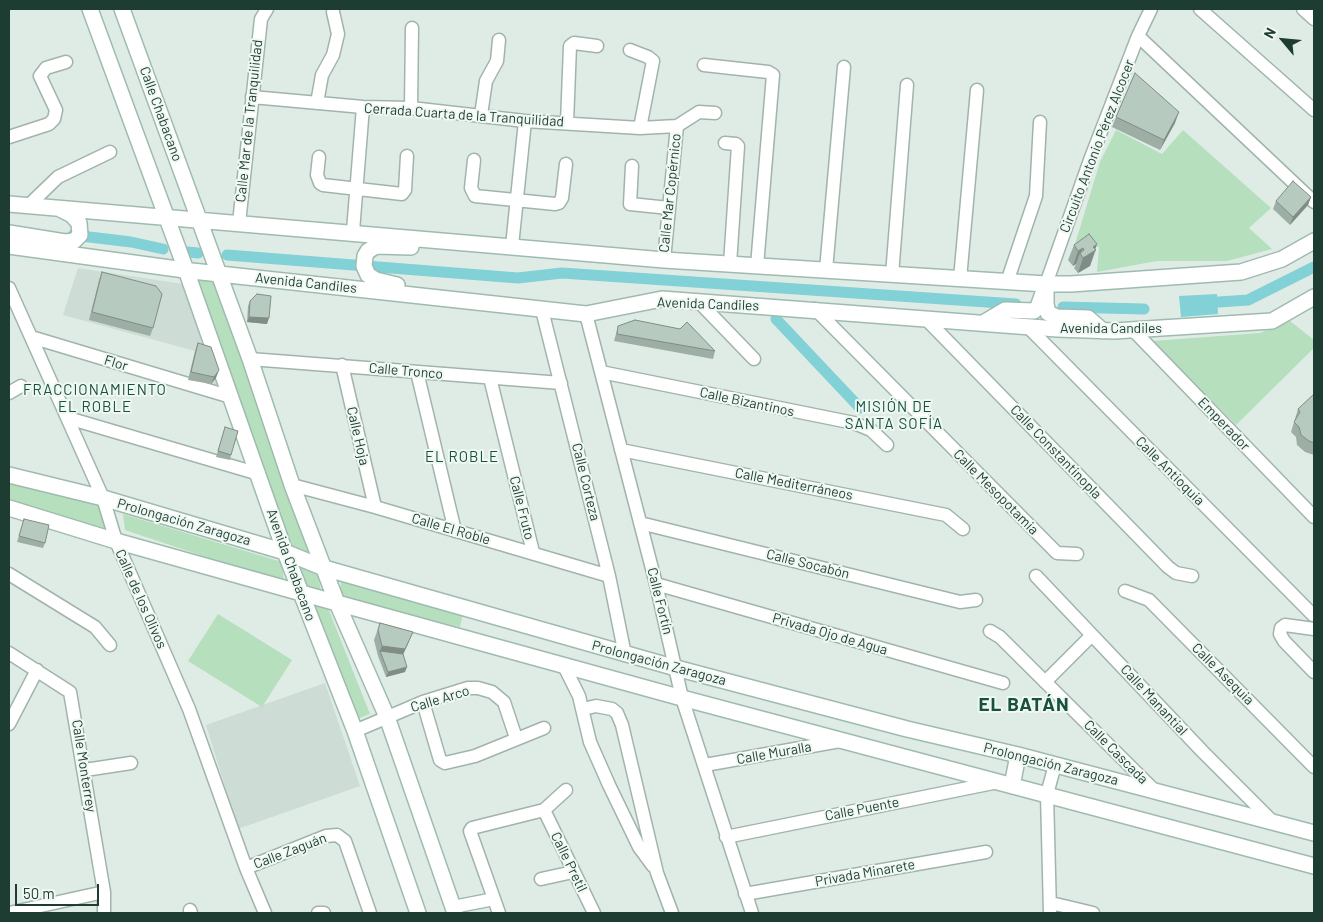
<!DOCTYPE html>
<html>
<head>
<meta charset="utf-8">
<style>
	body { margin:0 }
	#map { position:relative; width:1323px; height:922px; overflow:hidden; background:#dfece5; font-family:Barlow,sans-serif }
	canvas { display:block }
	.frame { position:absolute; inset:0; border:10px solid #1e3d32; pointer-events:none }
	.north { position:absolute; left:1258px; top:15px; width:50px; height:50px; -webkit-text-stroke:4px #eff8f3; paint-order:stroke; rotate:298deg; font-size:14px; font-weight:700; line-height:20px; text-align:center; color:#1e3d32 }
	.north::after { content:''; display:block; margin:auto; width:18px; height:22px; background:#1e3d32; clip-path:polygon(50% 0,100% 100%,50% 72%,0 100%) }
	.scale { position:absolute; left:15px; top:884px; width:84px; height:22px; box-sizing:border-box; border:2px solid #1e3d32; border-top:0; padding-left:6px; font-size:15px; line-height:18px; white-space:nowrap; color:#1e3d32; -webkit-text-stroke:4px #eff8f3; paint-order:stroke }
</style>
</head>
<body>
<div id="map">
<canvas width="1323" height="922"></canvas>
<div class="frame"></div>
<div class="north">N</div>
<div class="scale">50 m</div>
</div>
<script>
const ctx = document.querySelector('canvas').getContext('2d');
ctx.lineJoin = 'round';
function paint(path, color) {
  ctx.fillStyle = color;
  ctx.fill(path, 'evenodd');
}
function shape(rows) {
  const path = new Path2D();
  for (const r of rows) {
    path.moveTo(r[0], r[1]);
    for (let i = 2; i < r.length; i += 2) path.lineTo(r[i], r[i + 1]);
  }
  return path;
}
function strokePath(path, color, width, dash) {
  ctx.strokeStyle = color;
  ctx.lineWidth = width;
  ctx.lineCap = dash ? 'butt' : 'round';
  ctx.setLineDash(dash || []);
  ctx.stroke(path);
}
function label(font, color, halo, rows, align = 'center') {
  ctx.font = font + ' Barlow,sans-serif';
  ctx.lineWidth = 4;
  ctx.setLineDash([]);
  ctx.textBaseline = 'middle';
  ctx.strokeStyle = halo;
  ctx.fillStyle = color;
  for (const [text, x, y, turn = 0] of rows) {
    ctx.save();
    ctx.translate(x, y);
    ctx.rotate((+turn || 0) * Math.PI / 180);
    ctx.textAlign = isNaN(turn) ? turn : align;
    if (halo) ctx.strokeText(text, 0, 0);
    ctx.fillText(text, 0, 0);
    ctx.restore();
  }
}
paint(shape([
	[78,268,183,284,218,383,216,385,188,380,195,351,63,315],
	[325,683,360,786,238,829,206,725]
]), '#cddcd4');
paint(shape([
	[1116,130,1162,154,1183,130,1271,208,1249,228,1272,249,1227,261,1157,261,1097,272,1099,247,1075,244,1100,162],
	[191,276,216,278,316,561,287,549],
	[1290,321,1314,340,1314,348,1236,425,1153,341,1260,333],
	[9,477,98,503,106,529,9,501],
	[123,514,282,562,284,583,125,530],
	[299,567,317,573,321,590,304,586],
	[341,580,463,614,460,627,340,599],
	[310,605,328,608,370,714,352,721],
	[218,614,292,660,262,707,188,661]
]), '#b5dfbd');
paint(shape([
	[1217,294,1218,314,1181,317,1179,296]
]), '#81d1d7');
strokePath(shape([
	[73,235,131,242,163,249],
	[188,252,198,253],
	[227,255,518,278,562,273,1016,304],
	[1219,302,1248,300,1314,267],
	[1063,307,1144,309],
	[776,319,860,408]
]), '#81d1d7', 11);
const street = shape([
	[1200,9,1314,110],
	[1303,9,1314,19],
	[1138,36,1314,202],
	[630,50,648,57,653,61,640,128],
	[704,65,768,72,773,75,757,266],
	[252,97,363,107,411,108,525,121,640,128,677,126],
	[317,103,322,75,333,55,338,34,333,12],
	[411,108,412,28],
	[481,115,486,81,497,61,499,40],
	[567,123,570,46,574,43,597,46],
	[677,126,699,112,715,113],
	[9,137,49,124,54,119,56,110,40,76,46,68,66,62],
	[725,143,736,144,738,146,730,264],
	[319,157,317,175,320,183,323,185,402,194,405,190,407,156],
	[474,160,471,188,475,196,555,204,559,203,562,198,566,164],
	[632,166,630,204,669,208],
	[30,204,58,177,110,152],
	[239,223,261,19,267,9],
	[353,231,363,107],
	[512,246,525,121],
	[664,260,677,126],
	[826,270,844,67],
	[892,275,907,85],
	[960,279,977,90],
	[1007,282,1036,196,1040,122],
	[1046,284,1090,160,1138,36,1151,9],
	[9,288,103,498,116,541,189,709,246,868,265,913],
	[700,303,754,359],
	[815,309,1057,553,1077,554],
	[542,310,609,576,625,655],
	[586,314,656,584,682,698,752,913],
	[925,318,1168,567,1176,573,1192,576],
	[1027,326,1313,615],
	[1133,330,1314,517],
	[31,337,231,397],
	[250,359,561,383],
	[342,365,375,507],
	[417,372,455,531],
	[601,372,854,423,871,430,887,445],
	[490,378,533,552],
	[9,393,21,386],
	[68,418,259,474],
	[621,450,946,515,963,529],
	[292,485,375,507,609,576],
	[640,523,960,602,976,600],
	[9,574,95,627,110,645],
	[1036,576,1203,752,1273,822],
	[656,584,1003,683],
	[1125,591,1149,600,1314,767],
	[1314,629,1285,625,1281,628,1280,634,1284,641,1314,672],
	[990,631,1000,637,1156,792],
	[9,653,70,692,104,892,104,913],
	[564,666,579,696,590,742,609,785,639,847,653,866],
	[1045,682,1092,635],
	[423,702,440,760,445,763,475,756,544,728],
	[583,709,596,706,612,709,617,713,622,725,657,873,672,913],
	[9,724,37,670],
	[355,731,423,702,468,688,478,688,492,692,504,702,516,738],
	[705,765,840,741],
	[85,770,131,763],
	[544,810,594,913],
	[726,837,998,782],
	[246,868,326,836,337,835,345,841,370,913],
	[541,879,573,872],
	[745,894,986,852],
	[1051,903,1093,913],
	[453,907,494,899],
	[190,910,191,913],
	[9,913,104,892],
	[318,913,324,913],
	[499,913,470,831,472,828,544,810,566,790],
	[1050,913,1047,794,1055,765]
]);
const secondary = shape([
	[90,9,186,270,285,552,355,731,418,913],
	[122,9,250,359,292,485,337,603,387,717,455,913],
	[9,204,664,260,1046,284,1071,284,1241,272,1282,259,1314,241],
	[9,233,65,242,74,241,80,235,79,223,72,215,60,209],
	[9,246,192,271,586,314,662,299,1057,329,1114,331,1272,321,1314,297],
	[1046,284,1046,304,1048,313,1057,317,1088,318,1103,331],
	[397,285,376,280,368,275,364,266,365,256,368,251,376,246,411,247],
	[985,322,1005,310,1034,311,1038,307,1043,293],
	[9,475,103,498,285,552,324,568,676,668,907,729,1018,755,1314,833],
	[9,508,116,541,337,603,682,698,1314,866],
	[1012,786,1018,755]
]);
strokePath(street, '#a1b4ac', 15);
strokePath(secondary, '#9fbbaf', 18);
strokePath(street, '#fff', 12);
strokePath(secondary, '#fff', 15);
paint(shape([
	[1116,117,1175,123,1160,150,1112,127],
	[1311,197,1308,205,1290,225,1273,209,1276,201],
	[1074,245,1096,250,1090,266,1078,273,1074,268,1076,264,1073,266,1068,260],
	[102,272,153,328,150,336,89,320,99,280],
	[250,301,267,324,247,322,248,306],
	[618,326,715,351,713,359,614,341,616,334],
	[198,343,216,378,211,384,188,380,195,351],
	[1314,394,1314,455,1305,452,1297,445,1296,437,1291,432,1298,409],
	[225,427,231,455,230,460,216,457],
	[24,519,45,543,43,548,17,542],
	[380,623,409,642,403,655,405,672,386,677,378,656,374,640]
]), '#9daea5');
paint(shape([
	[1179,112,1175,123,1160,150,1164,140],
	[1311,197,1308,205,1290,225,1293,217],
	[1097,244,1090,266,1078,273,1083,258,1093,247],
	[1083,248,1080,254,1080,253,1076,264,1073,266,1078,251],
	[249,317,269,318,267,324,247,322],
	[219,370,216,378,211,384,214,377],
	[413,632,401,659,380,651,378,656,382,646],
	[407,667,405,672,386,677,388,672]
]), '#808d86');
const building = shape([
	[1135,73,1179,112,1164,140,1116,117,1135,73],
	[1293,181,1311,197,1293,217,1276,201,1293,181],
	[1089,234,1097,244,1093,247,1096,250,1083,258,1080,253,1084,250,1083,248,1078,251,1074,245,1089,234],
	[102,272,156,286,162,294,153,328,92,312,102,272],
	[257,294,271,296,269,318,249,317,250,301,257,294],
	[635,320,680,329,687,322,715,351,617,334,618,326,635,320],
	[198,343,211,347,219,370,214,377,191,372,198,343],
	[1314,394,1314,443,1309,441,1301,435,1299,427,1294,422,1300,412,1298,409,1314,394],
	[225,427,238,431,231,455,218,451,225,427],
	[24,519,49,525,45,543,19,536,24,519],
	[380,623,413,632,405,649,382,646,378,630,380,623],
	[380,651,403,654,407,667,388,672,380,651]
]);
paint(building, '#b7cac0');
strokePath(building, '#808d86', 1);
label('14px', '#1e3d32', '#eff8f3', [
	["Calle Chabacano",161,114,70],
	["Cerrada Cuarta de la Tranquilidad",464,115,4],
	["Calle Mar de la Tranquilidad",249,121,-84],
	["Circuito Antonio Pérez Alcocer",1097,146,-69],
	["Calle Mar Copérnico",670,193,-84],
	["Avenida Candiles",306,283,6],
	["Avenida Candiles",708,304,2],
	["Avenida Candiles",1111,328],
	["Flor",116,363,17],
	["Calle Tronco",406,371,5],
	["Calle Bizantinos",747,402,12],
	["Emperador",1224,424,46],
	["Calle Hoja",358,436,77],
	["Calle Constantinopla",1056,452,46],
	["Calle Antioquia",1170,471,45],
	["Calle Corteza",586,482,76],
	["Calle Mediterráneos",794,484,11],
	["Calle Mesopotamia",996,492,45],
	["Calle Fruto",522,508,76],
	["Prolongación Zaragoza",184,522,16],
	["Calle El Roble",451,529,16],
	["Calle Socabón",808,564,14],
	["Avenida Chabacano",291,565,70],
	["Calle de los Olivos",141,599,66],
	["Calle Fortín",660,601,76],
	["Privada Ojo de Agua",830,634,16],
	["Prolongación Zaragoza",659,663,15],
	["Calle Asequia",1223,674,45],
	["Calle Arco",440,699,-17],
	["Calle Manantial",1154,700,47],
	["Calle Cascada",1116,752,45],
	["Calle Muralla",774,753,-10],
	["Prolongación Zaragoza",1051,764,14],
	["Calle Monterrey",84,766,81],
	["Calle Puente",862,809,-11],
	["Calle Zaguán",290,851,-21],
	["Calle Pretil",569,862,64],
	["Privada Minarete",865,873,-10]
]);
ctx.letterSpacing = '1px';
label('15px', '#18513e', '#eff8f3', [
	["FRACCIONAMIENTO",95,390],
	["EL ROBLE",95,407],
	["MISIÓN DE",894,407],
	["SANTA SOFÍA",894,424],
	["EL ROBLE",462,457]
]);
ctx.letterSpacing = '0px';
ctx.letterSpacing = '1px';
label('bold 19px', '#18513e', '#eff8f3', [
	["EL BATÁN",1024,705]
]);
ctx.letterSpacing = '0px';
</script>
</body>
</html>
